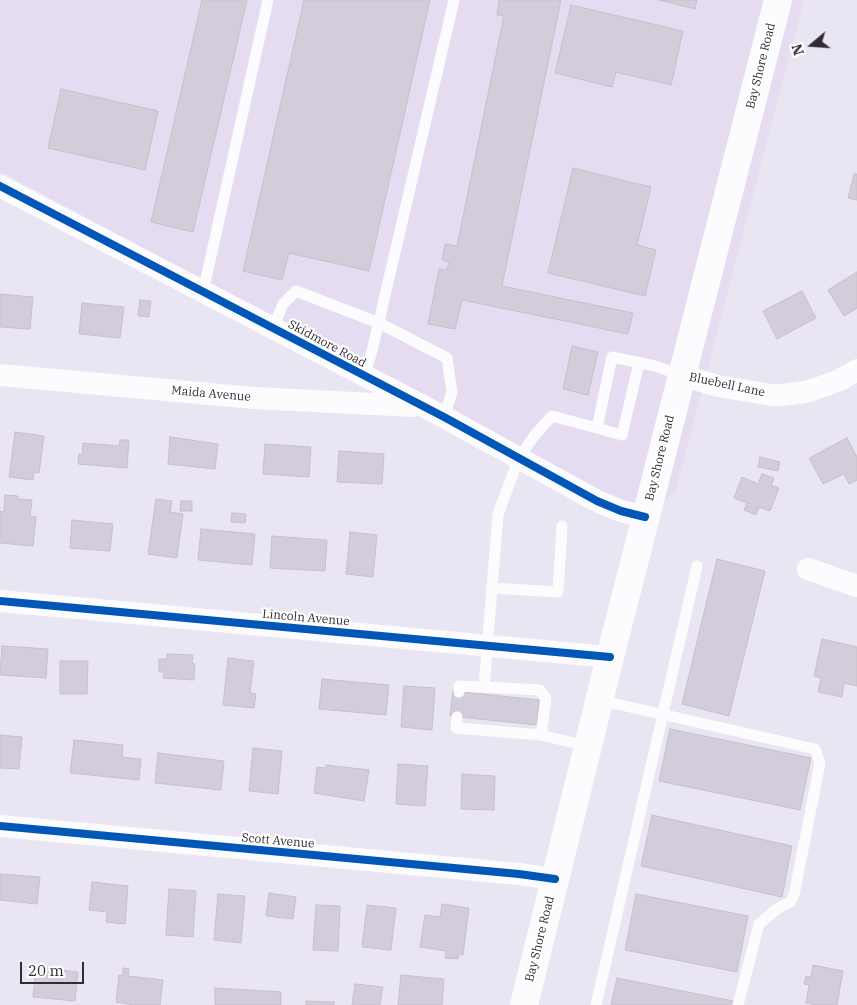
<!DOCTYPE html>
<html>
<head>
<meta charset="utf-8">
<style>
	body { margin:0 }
	#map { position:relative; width:857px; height:1005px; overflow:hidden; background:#eae5f2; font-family:"IBM Plex Serif",serif }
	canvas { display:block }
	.north { position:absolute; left:787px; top:20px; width:50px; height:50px; -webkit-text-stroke:4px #fff; paint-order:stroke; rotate:252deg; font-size:14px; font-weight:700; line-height:20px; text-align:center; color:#302c35 }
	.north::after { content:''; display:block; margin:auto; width:18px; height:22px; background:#302c35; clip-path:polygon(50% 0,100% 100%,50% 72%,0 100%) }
	.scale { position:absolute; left:20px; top:962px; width:64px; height:22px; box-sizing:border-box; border:2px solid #302c35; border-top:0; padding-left:6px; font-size:15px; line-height:18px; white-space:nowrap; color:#302c35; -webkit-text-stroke:4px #fff; paint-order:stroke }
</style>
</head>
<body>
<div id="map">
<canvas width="857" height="1005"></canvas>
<div class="north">N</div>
<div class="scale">20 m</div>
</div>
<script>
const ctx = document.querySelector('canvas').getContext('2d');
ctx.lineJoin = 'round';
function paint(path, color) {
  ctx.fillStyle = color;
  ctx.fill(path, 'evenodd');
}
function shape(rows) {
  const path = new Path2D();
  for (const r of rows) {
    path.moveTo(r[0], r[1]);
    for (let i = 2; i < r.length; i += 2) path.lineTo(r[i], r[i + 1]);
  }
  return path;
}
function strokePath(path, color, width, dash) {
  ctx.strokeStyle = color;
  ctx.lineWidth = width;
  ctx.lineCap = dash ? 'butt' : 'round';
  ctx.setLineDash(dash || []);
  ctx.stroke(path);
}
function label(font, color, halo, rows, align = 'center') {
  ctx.font = font + ' "IBM Plex Serif",serif';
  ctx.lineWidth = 4.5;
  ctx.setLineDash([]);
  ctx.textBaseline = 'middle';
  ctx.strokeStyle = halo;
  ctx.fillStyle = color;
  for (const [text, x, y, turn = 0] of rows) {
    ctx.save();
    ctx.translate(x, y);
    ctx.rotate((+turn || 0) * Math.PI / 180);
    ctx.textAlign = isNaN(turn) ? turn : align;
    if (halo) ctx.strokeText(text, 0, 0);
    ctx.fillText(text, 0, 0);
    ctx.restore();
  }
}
paint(shape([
	[0,0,804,0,675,493,645,517,0,171]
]), '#e5dcf2');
const building = shape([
	[202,0,247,0,193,232,151,222,202,0],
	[304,0,430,0,369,271,289,253,282,280,243,271,304,0],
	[499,0,561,0,502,286,633,313,628,334,462,300,455,329,428,324,439,269,447,270,449,262,442,260,445,244,457,246,504,16,497,15,499,0],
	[659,0,697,0,695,9,659,0],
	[571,5,683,31,671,85,616,72,612,87,555,73,571,5],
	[61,89,158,111,145,170,48,148,61,89],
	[573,168,651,187,637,245,656,250,645,296,548,273,573,168],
	[854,174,857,174,857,200,848,198,854,174],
	[857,272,857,308,844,316,828,290,857,272],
	[802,291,816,318,777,339,763,311,802,291],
	[0,294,33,297,30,329,0,327,0,294],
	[140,300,151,301,149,317,138,316,140,300],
	[82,303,124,307,120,338,79,334,82,303],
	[572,346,598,352,588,395,563,389,572,346],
	[15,432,44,436,39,473,34,472,33,480,9,477,15,432],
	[170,437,218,444,215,469,168,464,170,437],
	[847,438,857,457,857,480,849,484,844,474,823,484,809,458,847,438],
	[120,440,129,440,127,468,78,464,79,454,82,455,83,443,119,446,120,440],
	[265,444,311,447,309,477,263,474,265,444],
	[339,451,384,454,382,484,337,482,339,451],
	[760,457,780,462,778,471,758,467,760,457],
	[762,474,774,478,771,485,779,488,770,511,759,507,756,515,744,510,747,503,734,498,742,477,758,484,762,474],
	[5,495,18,496,18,499,32,500,30,516,36,517,33,546,0,543,0,511,4,512,5,495],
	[156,499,172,501,170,512,183,514,177,558,148,554,156,499],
	[181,501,192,501,192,511,180,511,181,501],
	[232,513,246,514,245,523,231,522,232,513],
	[72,520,113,524,110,551,70,548,72,520],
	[201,529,255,534,252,565,198,560,201,529],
	[350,532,377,535,373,577,346,574,350,532],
	[272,536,327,540,325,571,270,568,272,536],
	[717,559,765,571,729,716,682,704,717,559],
	[822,639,857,647,857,686,844,683,842,697,818,692,821,678,814,676,822,639],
	[2,646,48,649,46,678,0,675,2,646],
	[167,654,193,655,192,663,195,664,194,680,163,678,164,672,159,672,159,659,167,659,167,654],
	[228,658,254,661,250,693,256,694,254,708,223,705,228,658],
	[60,661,88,661,87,694,60,694,60,661],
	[322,679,389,685,386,715,319,709,322,679],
	[404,686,435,688,432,730,401,727,404,686],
	[453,691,539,700,537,725,450,716,453,691],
	[670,729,811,758,800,810,659,781,670,729],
	[0,735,22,737,19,769,0,768,0,735],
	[74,740,123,745,122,757,141,759,139,780,70,773,74,740],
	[253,748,282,751,278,794,249,791,253,748],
	[158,753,224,761,221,790,155,783,158,753],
	[398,764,428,766,425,806,396,804,398,764],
	[326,765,369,770,364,801,314,793,317,767,326,768,326,765],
	[462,774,495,776,494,810,461,809,462,774],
	[652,815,792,846,782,897,641,866,652,815],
	[0,874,40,877,37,904,0,900,0,874],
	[92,882,128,886,125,924,106,922,107,912,89,910,92,882],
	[169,889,196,891,193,937,166,935,169,889],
	[269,893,296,897,293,919,266,916,269,893],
	[218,894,245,896,241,943,214,940,218,894],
	[636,894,748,916,737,972,625,950,636,894],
	[442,904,469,908,463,955,459,954,458,959,445,958,446,951,420,947,425,915,440,917,442,904],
	[316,905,340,906,338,951,313,950,316,905],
	[367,905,396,908,391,950,362,947,367,905],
	[813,965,843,971,837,1005,816,1005,806,1003,809,985,804,984,806,976,811,977,813,965],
	[36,967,78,972,75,1001,33,997,36,967],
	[123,968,129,969,128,976,163,980,160,1005,134,1005,116,1002,119,975,123,976,123,968],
	[401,975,444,979,442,1005,398,1005,401,975],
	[617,978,733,1001,732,1005,611,1005,617,978],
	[355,984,383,987,380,1005,352,1005,355,984],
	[215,988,281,992,281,1005,215,1005,215,988],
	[306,1001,334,1002,334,1005,306,1005,306,1001]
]);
paint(building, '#d3cddb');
strokePath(building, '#c5c1ca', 1);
strokePath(shape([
	[203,292,268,0],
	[273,328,283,304,296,291,379,323,447,358,452,392,444,417],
	[364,376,372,351,454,0],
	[597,428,622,435,639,363],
	[493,588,558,592,562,526],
	[459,692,459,686,484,687],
	[599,700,815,749,820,763,794,895,790,902,777,909,759,924,738,1005],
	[457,717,456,728,541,735],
	[587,746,541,735,546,699,540,690,484,687,498,514,519,458,534,436,552,416,597,428,612,357,655,366,681,375],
	[596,1005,697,566]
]), '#fcfbfd', 11);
strokePath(shape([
	[0,186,444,417,597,501,621,511,645,517],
	[0,375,254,398,414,406],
	[681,375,718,386,771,395,781,395,805,392,818,388,840,380,857,370],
	[808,569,857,586],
	[0,601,610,657],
	[0,826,519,874,555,879]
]), '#fcfbfd', 22);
strokePath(shape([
	[524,1005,610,657,778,0]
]), '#fcfbfd', 28);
strokePath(shape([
	[0,186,444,417,597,501,621,511,645,517],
	[0,601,610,657],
	[0,826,519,874,555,879]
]), '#0057b8', 8);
label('12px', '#302c35', '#fff', [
	["Bay Shore Road",761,66,-76],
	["Skidmore Road",327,344,28],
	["Bluebell Lane",727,385,12],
	["Maida Avenue",211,394,5],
	["Bay Shore Road",660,458,-76],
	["Lincoln Avenue",306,618,5],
	["Scott Avenue",278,841,5],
	["Bay Shore Road",540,939,-76]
]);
</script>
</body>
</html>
